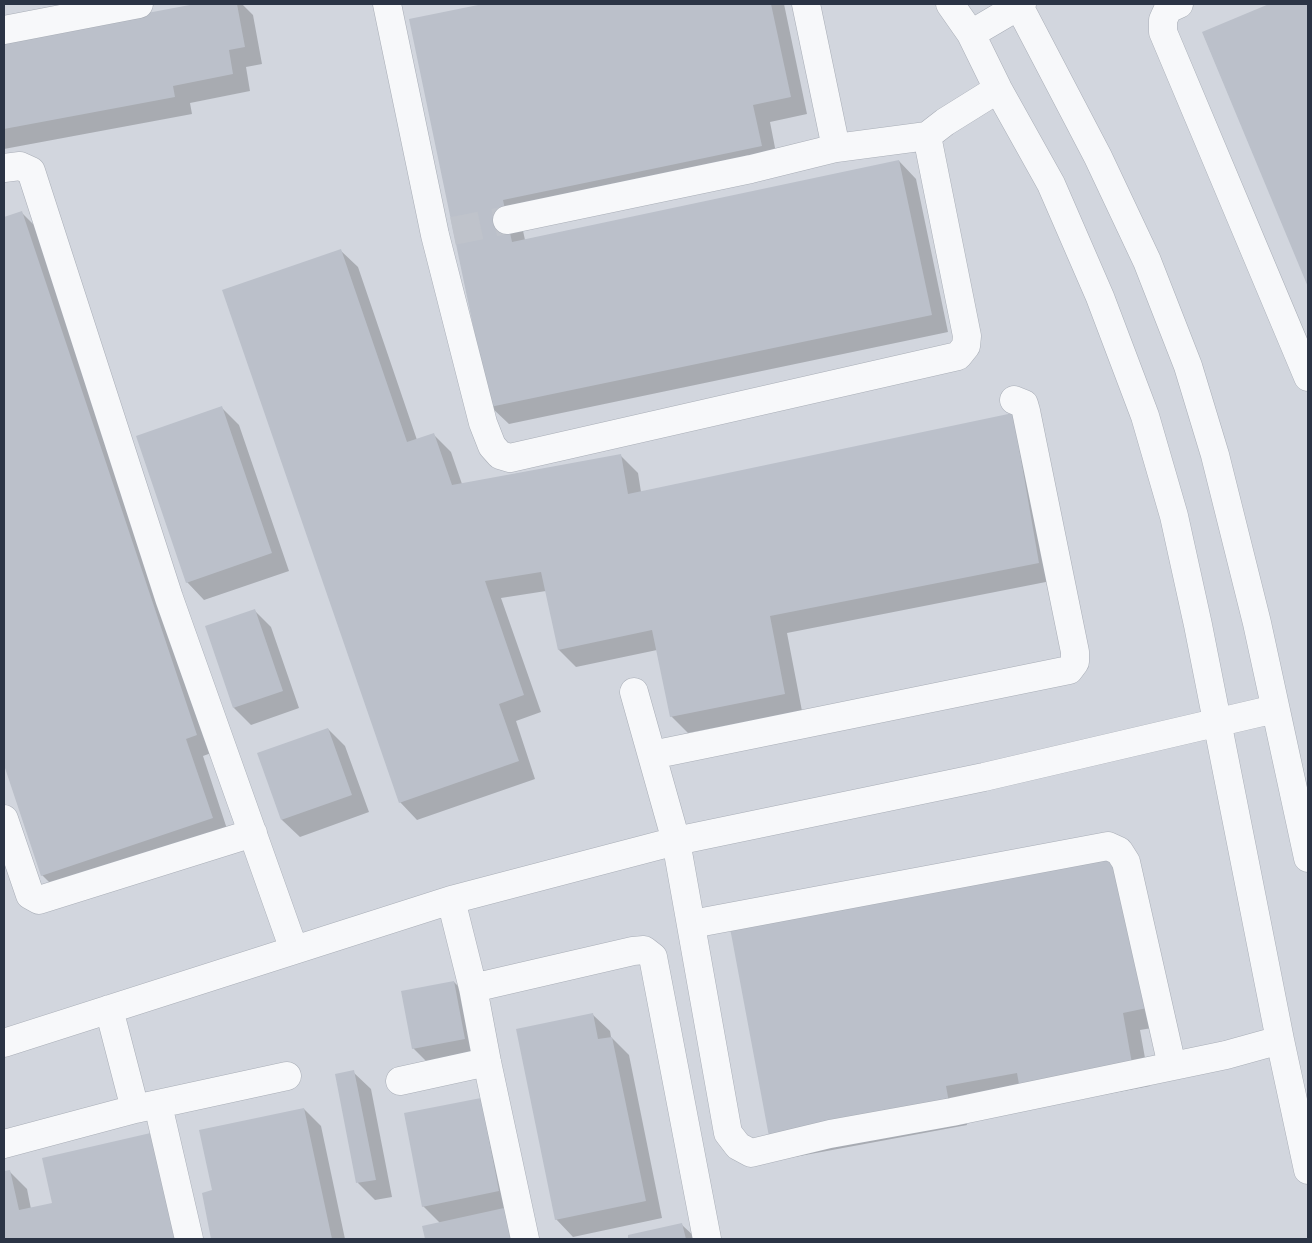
<!DOCTYPE html>
<html>
<head>
<meta charset="utf-8">
<style>
	body { margin:0 }
	#map { position:relative; width:1312px; height:1243px; overflow:hidden; background:#e4e7ec; font-family:Karla,sans-serif }
	canvas { display:block }
	.frame { position:absolute; inset:0; border:5px solid #2b3445; pointer-events:none }
</style>
</head>
<body>
<div id="map">
<canvas width="1312" height="1243"></canvas>
<div class="frame"></div>
</div>
<script>
const ctx = document.querySelector('canvas').getContext('2d');
ctx.lineJoin = 'round';
function paint(path, color) {
  ctx.fillStyle = color;
  ctx.fill(path, 'evenodd');
}
function shape(rows) {
  const path = new Path2D();
  for (const r of rows) {
    path.moveTo(r[0], r[1]);
    for (let i = 2; i < r.length; i += 2) path.lineTo(r[i], r[i + 1]);
  }
  return path;
}
function strokePath(path, color, width, dash) {
  ctx.strokeStyle = color;
  ctx.lineWidth = width;
  ctx.lineCap = dash ? 'butt' : 'round';
  ctx.setLineDash(dash || []);
  ctx.stroke(path);
}
paint(shape([
	[4,4,1308,4,1308,1239,4,1239]
]), '#d2d6de');
paint(shape([
	[202,4,242,4,253,15,262,64,246,67,250,91,190,103,192,114,4,149,4,41],
	[489,4,784,4,807,114,770,122,778,163,520,217,525,240,899,161,916,179,948,332,509,424,491,407,411,20],
	[1272,4,1308,4,1308,284,1203,33],
	[22,213,39,230,214,752,203,756,229,835,59,892,42,875,4,761,4,219],
	[340,250,358,267,417,440,433,434,451,452,462,484,620,455,638,473,641,492,1013,415,1056,580,787,633,802,711,688,733,671,716,657,650,576,667,559,650,546,591,501,598,541,712,516,721,535,779,417,820,400,802],
	[222,408,239,425,289,571,204,600,187,582],
	[254,610,271,627,299,708,251,725,234,708],
	[328,729,345,746,369,812,300,837,282,820,259,754],
	[1135,873,1164,1026,1140,1030,1150,1086,1039,1107,963,1103,967,1125,789,1158,772,1141],
	[454,982,471,999,482,1056,431,1066,413,1048],
	[592,1014,610,1031,611,1037,629,1055,662,1218,573,1237,556,1219],
	[353,1072,371,1089,392,1197,375,1200,358,1183,336,1075],
	[480,1099,516,1209,505,1211,521,1227,524,1239,426,1239,423,1227,440,1223,423,1206],
	[304,1109,321,1126,345,1239,213,1239,203,1194,214,1191],
	[9,1171,27,1189,31,1209,192,1239,4,1239,4,1172],
	[682,1225,697,1239,630,1239,629,1236]
]), '#0003');
paint(shape([
	[195,4,237,4,245,47,229,50,233,74,173,86,175,97,4,129,4,40],
	[483,4,771,4,791,97,753,105,762,146,503,200,512,242,899,160,932,315,490,407,409,19],
	[1269,4,1308,4,1308,287,1202,32],
	[22,211,197,735,186,739,213,818,41,876,4,765,4,217],
	[341,249,407,442,434,433,452,485,621,454,628,494,1013,413,1039,563,770,616,785,694,670,717,652,630,558,650,541,572,485,581,524,695,499,704,519,761,399,803,222,290],
	[222,406,272,553,186,583,136,436],
	[255,609,283,691,233,708,205,626],
	[328,728,352,795,281,820,257,753],
	[1118,855,1147,1008,1123,1013,1133,1069,1020,1090,1017,1073,946,1086,950,1108,770,1142,730,928],
	[454,981,465,1039,412,1049,401,991],
	[593,1013,598,1039,612,1037,646,1201,555,1220,516,1029],
	[354,1070,376,1180,356,1183,335,1074],
	[481,1098,499,1191,422,1207,404,1113],
	[304,1108,332,1239,211,1239,202,1193,212,1190,199,1130],
	[155,1132,179,1239,4,1239,4,1171,10,1170,19,1210,52,1203,42,1158],
	[504,1208,511,1239,425,1239,422,1226],
	[682,1223,686,1239,628,1239,628,1235]
]), '#bbc0ca');
strokePath(shape([
	[453,231,507,220]
]), '#bfc3cb', 28, [28, 14]);
const minor = shape([
	[387,4,435,235,483,423,492,446,500,455,510,458,958,356,966,346,967,336,927,136],
	[806,4,836,148],
	[950,4,971,34,998,89,1051,184,1100,297,1145,416,1174,516,1198,625,1280,1040,1308,1170],
	[1018,4,1098,157,1147,261,1188,366,1215,455,1257,623,1308,858],
	[1179,4,1168,9,1163,20,1163,32,1308,377],
	[4,30,139,4],
	[971,34,1022,4],
	[4,168,20,166,31,171,169,598,294,950],
	[507,220,751,169,836,148,927,136,945,122,998,89],
	[634,692,676,841,728,1133,738,1146,751,1153,830,1134,952,1112,1226,1055,1280,1040],
	[652,755,1069,670,1075,662,1075,652,1026,411,1024,404,1014,400],
	[4,819,30,895,39,900,253,833],
	[451,900,473,988,487,1062,525,1239],
	[692,924,1108,846,1119,851,1126,862,1172,1066],
	[473,988,633,951,644,950,653,957,707,1239],
	[109,1009,135,1109],
	[4,1043,451,900,676,841,984,777,1275,709],
	[400,1081,487,1062],
	[158,1105,189,1239],
	[4,1144,135,1109,287,1076]
]);
strokePath(minor, '#a9aeb7', 29);
strokePath(minor, '#f7f8fa', 28);
</script>
</body>
</html>
